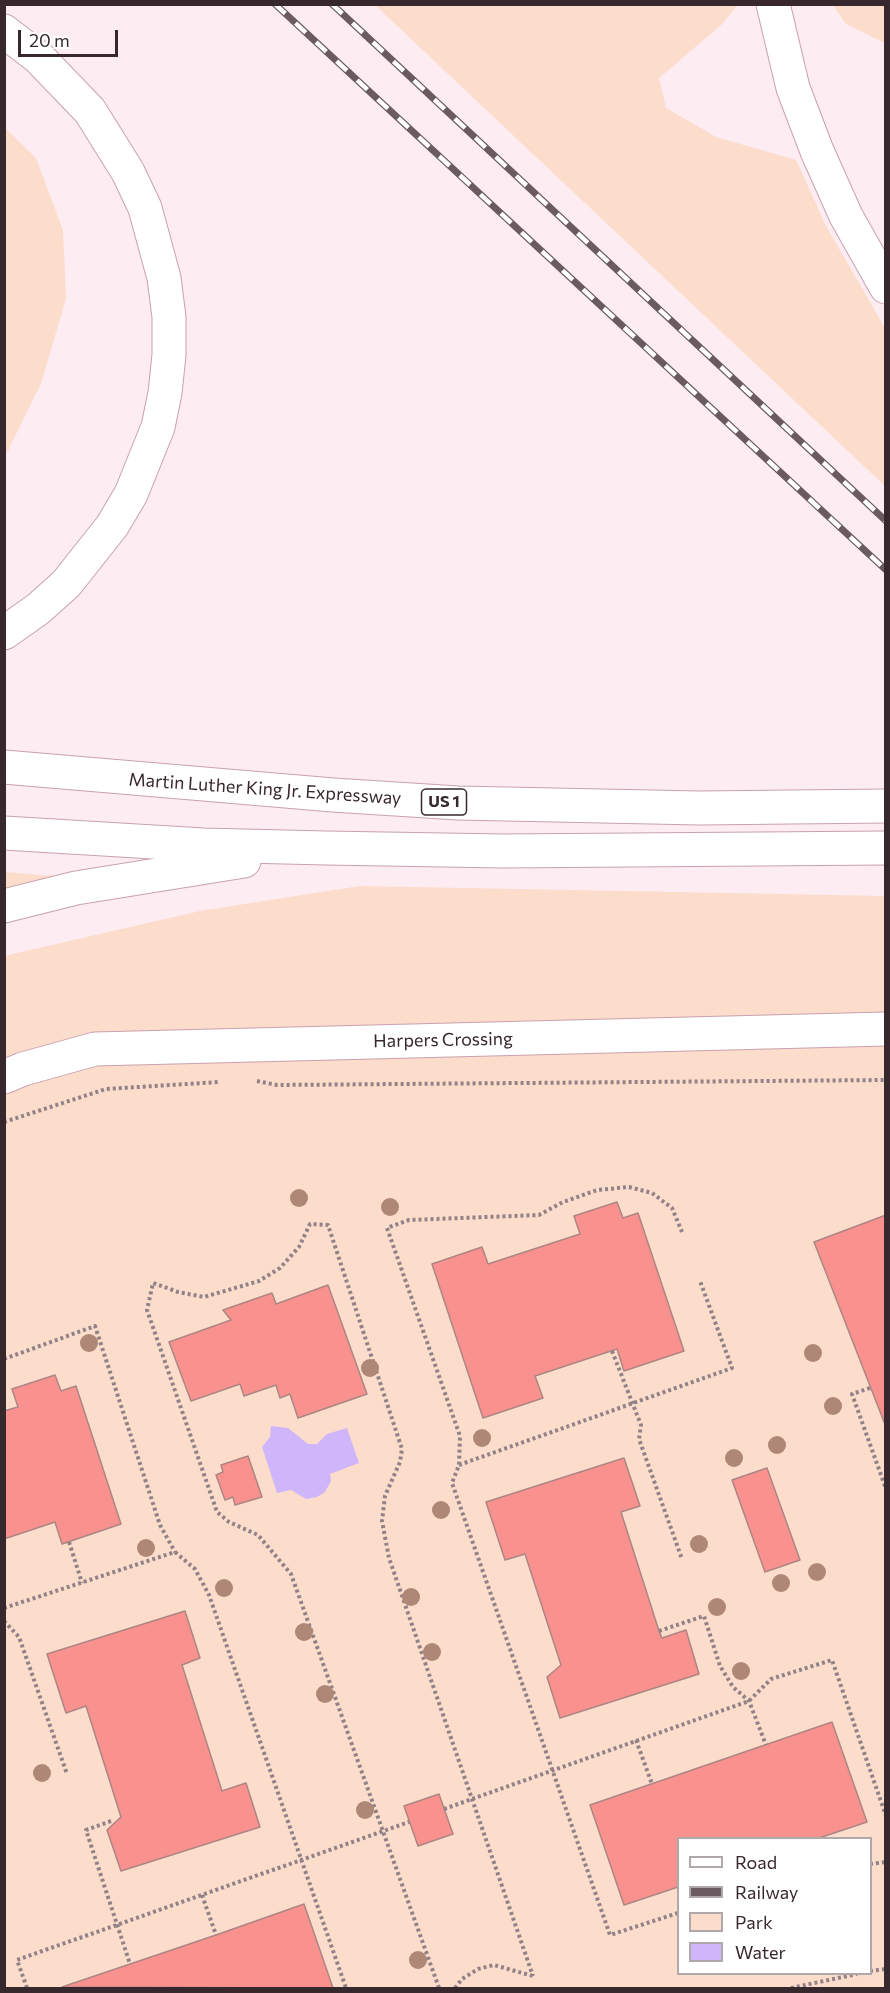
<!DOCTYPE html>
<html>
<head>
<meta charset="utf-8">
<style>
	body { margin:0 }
	#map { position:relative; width:890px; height:1993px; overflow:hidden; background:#fdecf2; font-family:Commissioner,sans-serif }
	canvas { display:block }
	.frame { position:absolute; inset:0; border:6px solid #37282e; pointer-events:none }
	.legend { position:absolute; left:677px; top:1837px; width:195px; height:138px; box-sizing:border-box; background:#fff; border:2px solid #afa9ab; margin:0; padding:8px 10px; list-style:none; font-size:18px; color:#37282e }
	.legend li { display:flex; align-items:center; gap:12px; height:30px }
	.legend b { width:30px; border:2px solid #afa9ab }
	.scale { position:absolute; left:18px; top:30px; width:100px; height:27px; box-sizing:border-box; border:3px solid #37282e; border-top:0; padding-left:8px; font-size:18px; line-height:21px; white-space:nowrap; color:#37282e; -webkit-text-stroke:4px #fff; paint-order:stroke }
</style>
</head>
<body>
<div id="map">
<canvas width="890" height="1993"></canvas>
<div class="frame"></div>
<ul class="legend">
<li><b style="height:8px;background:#fff"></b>Road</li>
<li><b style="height:8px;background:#6a5b61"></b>Railway</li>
<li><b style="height:16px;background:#fcdccb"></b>Park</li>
<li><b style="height:16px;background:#cfb6fb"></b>Water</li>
</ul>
<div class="scale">20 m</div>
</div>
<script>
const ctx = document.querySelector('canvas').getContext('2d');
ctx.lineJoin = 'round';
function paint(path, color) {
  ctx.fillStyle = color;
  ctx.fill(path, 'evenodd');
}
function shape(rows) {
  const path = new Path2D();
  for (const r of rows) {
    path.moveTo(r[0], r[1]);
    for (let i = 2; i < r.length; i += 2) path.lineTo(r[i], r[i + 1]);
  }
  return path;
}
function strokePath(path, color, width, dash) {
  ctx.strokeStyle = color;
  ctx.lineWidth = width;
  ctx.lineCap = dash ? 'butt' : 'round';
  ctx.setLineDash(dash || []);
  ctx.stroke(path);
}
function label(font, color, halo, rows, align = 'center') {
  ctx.font = font + ' Commissioner,sans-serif';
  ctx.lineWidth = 6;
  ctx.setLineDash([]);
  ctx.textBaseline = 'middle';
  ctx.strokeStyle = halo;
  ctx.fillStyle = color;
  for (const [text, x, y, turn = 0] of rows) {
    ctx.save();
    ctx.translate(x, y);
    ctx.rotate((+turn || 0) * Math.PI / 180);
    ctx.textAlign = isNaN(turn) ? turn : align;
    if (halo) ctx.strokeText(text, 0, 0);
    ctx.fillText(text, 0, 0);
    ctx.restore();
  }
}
paint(shape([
	[375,5,738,5,720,26,659,78,666,108,716,137,796,160,826,226,885,328,885,486],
	[833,5,885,5,885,43,846,24],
	[5,128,36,158,63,230,66,299,41,383,5,457],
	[4,872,55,876,5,891],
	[360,886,885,896,885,1988,5,1988,4,956,200,911],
	[678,1838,870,1838,870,1974,678,1974]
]), '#fcdccb');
paint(shape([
	[271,1426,288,1428,308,1444,317,1444,327,1434,347,1428,359,1463,330,1474,331,1481,325,1492,317,1497,306,1499,291,1490,277,1493,262,1447,270,1437]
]), '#cfb6fb');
const building = shape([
	[617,1202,623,1218,638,1213,684,1351,624,1371,617,1349,535,1376,543,1398,483,1418,432,1264,482,1247,488,1264,580,1234,574,1216,617,1202],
	[886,1215,886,1427,814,1242,886,1215],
	[328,1285,367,1394,298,1418,290,1394,280,1398,276,1385,244,1396,240,1384,191,1401,169,1342,231,1320,223,1310,272,1293,276,1304,328,1285],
	[55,1375,61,1391,76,1386,121,1524,62,1544,55,1522,4,1539,4,1411,18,1407,12,1389,55,1375],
	[248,1456,262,1497,235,1505,233,1497,225,1500,216,1475,223,1472,221,1465,248,1456],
	[624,1458,640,1506,621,1512,659,1631,662,1638,686,1630,699,1674,560,1718,547,1677,561,1665,525,1554,505,1560,486,1502,624,1458],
	[767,1468,800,1560,765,1572,732,1480,767,1468],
	[185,1611,200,1658,182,1665,222,1791,246,1783,260,1827,121,1871,107,1830,121,1817,86,1706,66,1713,47,1654,185,1611],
	[832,1722,867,1822,819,1838,678,1838,678,1887,624,1905,590,1805,832,1722],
	[439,1794,453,1834,418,1846,404,1806,439,1794],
	[304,1904,333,1988,62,1987,216,1935,304,1904]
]);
paint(building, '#f9928f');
strokePath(building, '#ad8583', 1.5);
const minor = shape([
	[4,1077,23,1069,95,1049,886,1029]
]);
const highway = shape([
	[773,4,793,88,817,151,846,216,886,287],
	[4,31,39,58,90,111,128,172,145,208,164,278,169,317,169,355,165,393,158,427,131,494,112,526,66,584,38,609,4,633],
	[4,767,333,795,458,803,699,808,886,806],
	[4,833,203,845,326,848,503,851,886,848],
	[4,906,76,888,244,861]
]);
strokePath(minor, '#c8a1af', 35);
strokePath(highway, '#c8a1af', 35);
strokePath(shape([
	[257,1081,277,1085,886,1080],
	[4,1122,106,1089,219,1082],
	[612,1351,641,1425,639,1439,682,1559],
	[4,1359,95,1326,160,1525,175,1552],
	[870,1388,852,1394,886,1489],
	[459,1465,732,1368,700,1281],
	[69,1542,82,1583],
	[4,1608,175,1552,195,1569,209,1595,346,1988],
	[4,1621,19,1637,67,1774],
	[659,1631,704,1616,720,1666,733,1687,749,1701,766,1745],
	[636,1740,652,1784],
	[444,1809,749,1701,771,1679,832,1660,886,1816],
	[111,1821,86,1830,130,1964],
	[870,1864,886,1862],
	[202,1895,216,1935],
	[678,1913,610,1935,452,1483,459,1465,460,1436,387,1228,409,1220,539,1215,563,1202,597,1190,629,1187,652,1193,672,1208,682,1232],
	[870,1971,886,1969],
	[27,1988,17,1960,409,1822],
	[439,1988,291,1574,258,1535,229,1522,217,1512,147,1310,153,1283,178,1292,204,1297,259,1281,280,1268,299,1247,310,1224,328,1225,402,1449,400,1462,385,1496,382,1521,389,1558,533,1976],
	[455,1988,462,1979,478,1969,494,1965,533,1976],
	[791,1988,857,1974]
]), '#928288', 4, [3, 3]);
strokePath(minor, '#fff', 33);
strokePath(highway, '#fff', 33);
const rail = shape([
	[275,4,886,570],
	[332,4,886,521]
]);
strokePath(rail, '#6a5b61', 7);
strokePath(rail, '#fff', 4.5, [14]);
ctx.fillStyle = '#ae8776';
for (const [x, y] of [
	[299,1198],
	[390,1207],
	[89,1343],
	[813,1353],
	[370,1368],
	[833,1406],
	[482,1438],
	[777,1445],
	[734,1458],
	[441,1510],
	[699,1544],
	[146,1548],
	[817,1572],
	[781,1583],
	[224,1588],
	[411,1597],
	[717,1607],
	[304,1632],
	[432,1652],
	[741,1671],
	[325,1694],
	[42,1773],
	[365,1810],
	[418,1960]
]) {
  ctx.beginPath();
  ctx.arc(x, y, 9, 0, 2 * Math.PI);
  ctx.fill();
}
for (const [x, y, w] of [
	[444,802,45]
]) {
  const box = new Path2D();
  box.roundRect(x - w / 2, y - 13, w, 26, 4.5);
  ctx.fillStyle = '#fff';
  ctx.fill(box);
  strokePath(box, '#37282e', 1.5);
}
label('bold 16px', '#37282e', null, [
	["US 1",444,802]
]);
label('18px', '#37282e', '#fff', [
	["Martin Luther King Jr. Expressway",265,789,4],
	["Harpers Crossing",443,1040,-1]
]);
</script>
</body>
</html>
